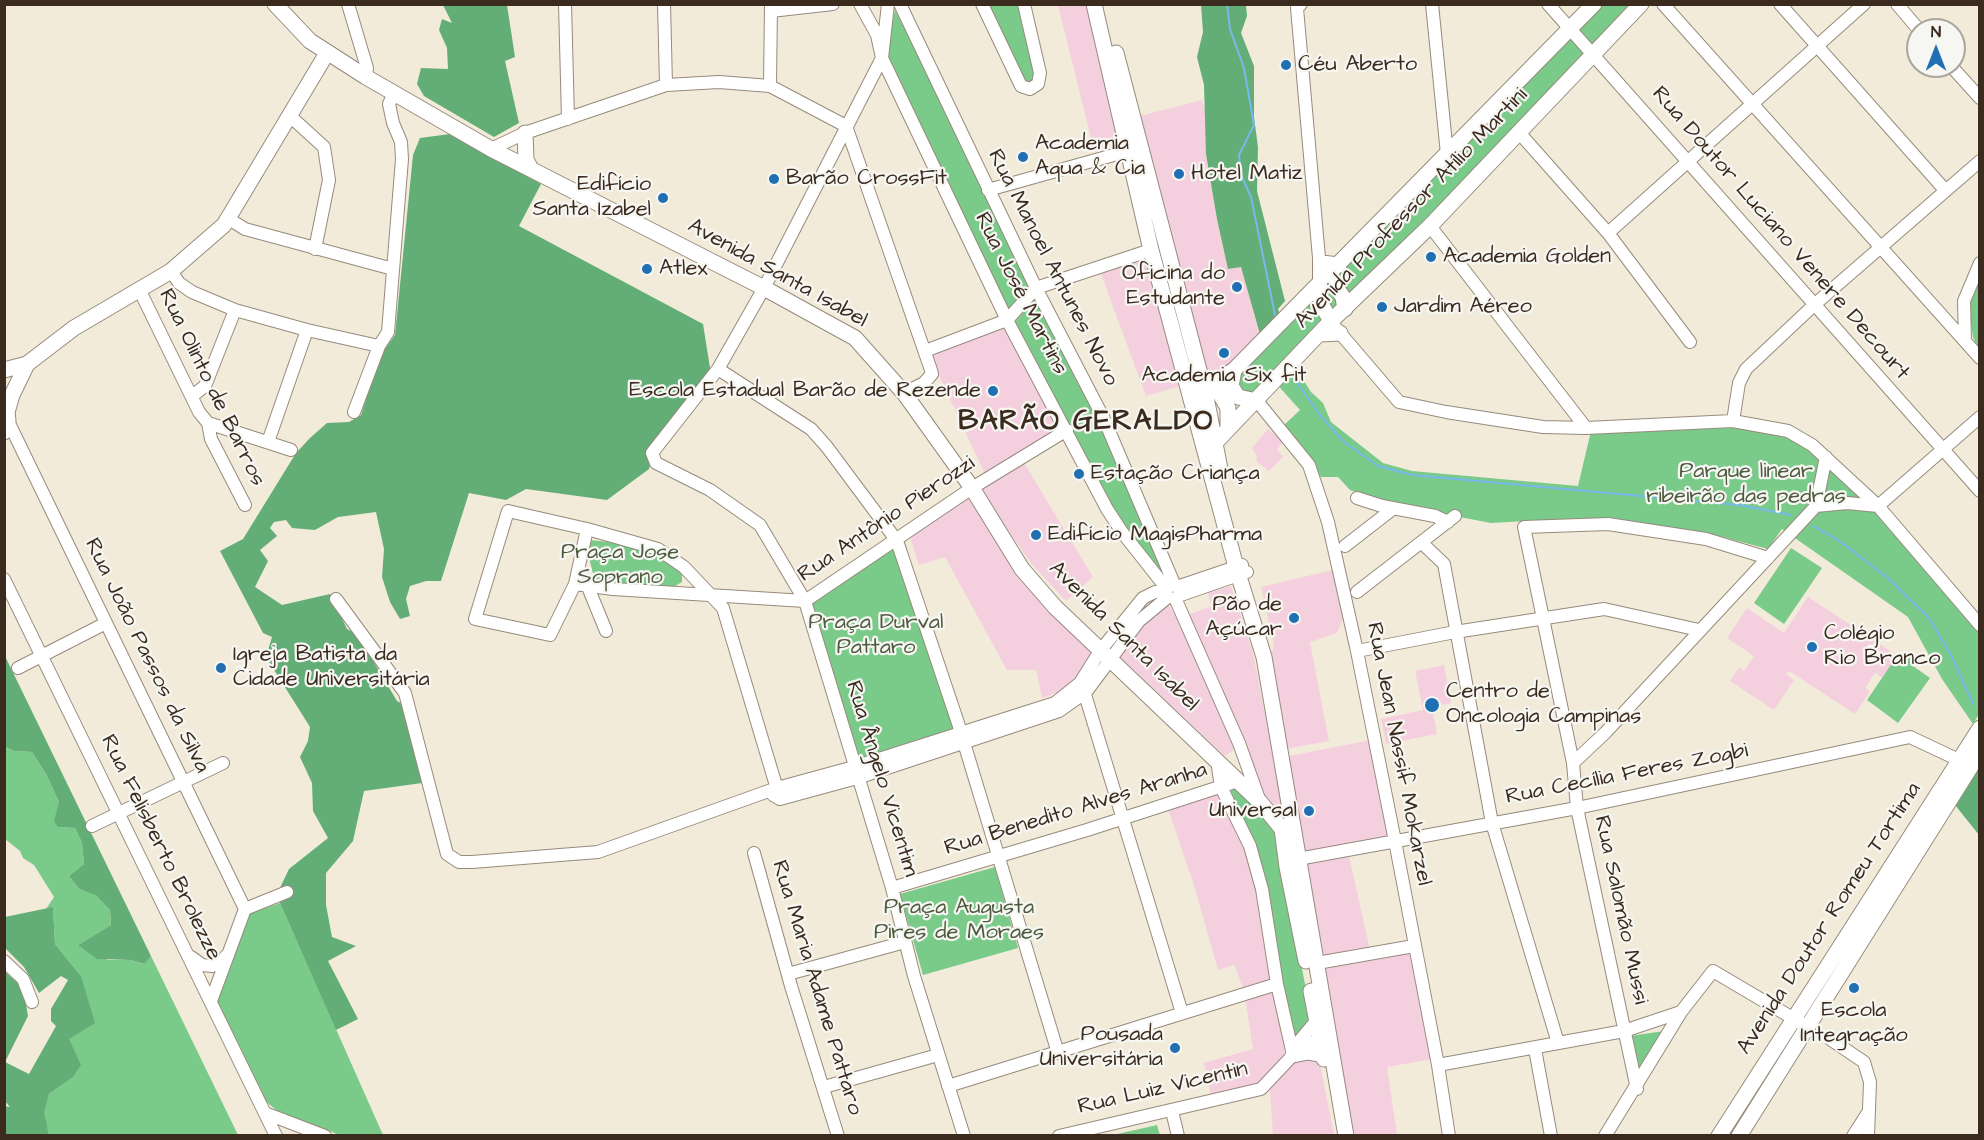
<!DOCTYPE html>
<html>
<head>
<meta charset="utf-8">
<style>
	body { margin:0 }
	#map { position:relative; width:1984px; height:1140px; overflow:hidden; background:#f3ebda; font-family:"Architects Daughter",sans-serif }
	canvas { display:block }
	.frame { position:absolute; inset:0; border:6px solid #3b2a1e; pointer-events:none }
	.north { position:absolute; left:1906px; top:18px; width:60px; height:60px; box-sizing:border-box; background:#f6f6f2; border:2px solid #aba49d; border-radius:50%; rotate:0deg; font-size:16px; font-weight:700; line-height:24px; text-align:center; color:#3b2a1e }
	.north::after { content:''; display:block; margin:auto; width:21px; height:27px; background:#1f6fb2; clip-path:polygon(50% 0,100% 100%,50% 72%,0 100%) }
</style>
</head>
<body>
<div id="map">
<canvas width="1984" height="1140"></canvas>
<div class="frame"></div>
<div class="north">N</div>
</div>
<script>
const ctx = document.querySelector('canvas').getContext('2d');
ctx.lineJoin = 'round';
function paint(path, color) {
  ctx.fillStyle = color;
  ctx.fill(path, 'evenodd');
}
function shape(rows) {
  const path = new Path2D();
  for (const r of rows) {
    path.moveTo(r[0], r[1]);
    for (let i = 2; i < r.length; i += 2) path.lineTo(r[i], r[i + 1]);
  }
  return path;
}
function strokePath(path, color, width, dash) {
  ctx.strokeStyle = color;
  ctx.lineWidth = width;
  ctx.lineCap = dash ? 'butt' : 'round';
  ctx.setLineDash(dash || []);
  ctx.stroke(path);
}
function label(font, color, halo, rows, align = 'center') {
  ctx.font = font + ' "Architects Daughter",sans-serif';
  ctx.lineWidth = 4.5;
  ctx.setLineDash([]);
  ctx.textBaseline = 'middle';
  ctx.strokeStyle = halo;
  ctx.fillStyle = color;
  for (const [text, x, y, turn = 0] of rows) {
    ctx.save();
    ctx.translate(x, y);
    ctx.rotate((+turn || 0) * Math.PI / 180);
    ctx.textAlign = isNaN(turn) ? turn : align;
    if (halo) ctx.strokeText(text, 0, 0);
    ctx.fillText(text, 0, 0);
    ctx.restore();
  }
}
paint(shape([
	[1058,5,1091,5,1122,143,1094,150],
	[1202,100,1206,112,1206,154,1229,269,1241,267,1262,343,1205,381,1140,116],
	[1148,254,1184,385,1146,396,1101,274],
	[1004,326,1060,428,985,474,929,354],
	[1268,429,1283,442,1277,449,1283,457,1269,471,1256,461,1257,456,1252,448],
	[1024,463,1093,577,1066,601,1031,563,979,489],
	[971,493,1017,567,1097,650,1080,675,1064,690,1042,698,1036,670,1007,670,945,557,919,565,910,537],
	[1333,570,1344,616,1337,633,1310,642,1329,741,1284,749,1270,659,1274,645,1261,587],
	[1231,586,1253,653,1282,803,1278,816,1259,794,1188,615,1211,606,1208,593],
	[1808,597,1898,656,1883,678,1875,673,1865,688,1870,691,1855,714,1789,671,1786,674,1794,680,1774,710,1730,681,1739,667,1744,671,1754,656,1727,638,1747,608,1784,633],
	[1168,604,1190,641,1239,746,1225,756,1119,656,1142,624],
	[1444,665,1451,703,1432,707,1437,734,1386,744,1381,719,1423,710,1415,671],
	[1371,740,1391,838,1301,854,1284,757],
	[1220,794,1246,848,1258,889,1286,1042,1283,1058,1261,1084,1211,1096,1204,1063,1253,1049,1244,990,1234,965,1218,970,1194,885,1168,809],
	[1349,856,1370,950,1319,961,1302,864],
	[1410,951,1432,1059,1387,1067,1397,1135,1345,1135,1321,968],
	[1319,1059,1334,1135,1273,1135,1270,1090,1275,1079,1293,1060]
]), '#f4cfde');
paint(shape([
	[984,5,1023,5,1039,79,1024,88],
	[1595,5,1639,5,1468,179,1417,227,1293,364,1311,392,1323,403,1331,422,1383,463,1412,471,1578,486,1591,431,1731,428,1776,430,1798,439,1873,507,1882,521,1979,629,1979,714,1973,724,1942,679,1908,617,1782,529,1768,549,1715,535,1606,521,1562,519,1491,523,1386,503,1350,490,1338,477,1321,477,1283,426,1300,410,1273,380,1255,398,1240,395,1237,370],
	[895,10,1036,288,1009,316,884,58],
	[1979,272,1979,351,1973,337,1969,310,1971,297],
	[1037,297,1083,387,1171,581,1166,583,1124,527,1014,323],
	[904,539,957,729,857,762,810,602],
	[589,540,621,543,658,552,682,571,682,582,670,589,596,586,587,549],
	[1791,548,1822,568,1784,624,1754,603],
	[1899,653,1905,657,1908,653,1917,660,1913,666,1930,678,1898,723,1867,700],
	[4,747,14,751,32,752,46,774,59,802,58,827,75,828,82,843,84,864,69,876,79,889,96,894,110,910,111,925,78,945,108,960,131,960,143,964,151,956,238,1135,49,1135,43,1112,49,1094,72,1078,69,1039,81,976,55,944,53,908,46,909,54,897,34,865,23,858,20,851,5,839],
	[1233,786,1269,820,1277,837,1312,1021,1297,1037,1292,1030,1274,937,1246,830,1231,791],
	[995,867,1018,948,923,975,900,894],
	[280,903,383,1135,340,1135,280,1113,264,1100,216,1001,248,914],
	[1664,1031,1641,1072,1630,1036],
	[1157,1125,1160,1135,1113,1135]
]), '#7aca8a');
paint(shape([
	[443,5,507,5,515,57,505,61,519,123,494,137,424,96,417,84,421,68,448,69,447,48,439,30,442,19,452,23],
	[1201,5,1246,5,1247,16,1241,33,1254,66,1254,117,1258,147,1257,191,1285,301,1278,309,1281,318,1261,338,1241,267,1228,269,1217,219,1206,154,1204,85,1197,57,1203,32],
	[450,134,541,184,519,226,703,324,711,374,656,443,649,469,607,500,526,489,506,500,469,493,441,581,426,581,410,586,406,599,410,616,400,619,390,602,382,577,384,549,376,512,338,517,315,530,292,528,286,520,274,522,270,528,277,536,260,550,268,561,255,587,282,605,330,594,347,629,357,634,397,701,403,704,422,783,364,791,353,841,326,873,326,905,332,937,356,946,328,961,358,1019,336,1030,280,903,278,892,289,869,328,838,313,811,312,783,300,757,308,741,310,727,266,657,272,637,263,633,220,551,243,539,296,453,310,438,327,423,349,422,361,415,379,357,395,335,413,155,420,138],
	[4,654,151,956,144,964,131,960,97,959,78,945,111,925,110,910,96,895,79,889,69,876,84,864,82,843,75,828,58,827,54,821,59,802,46,774,32,752,14,751,5,747],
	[1979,764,1979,835,1955,805],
	[53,907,55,944,81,976,95,1023,69,1039,81,1065,72,1078,49,1094,44,1112,49,1135,5,1135,5,1106,10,1107,4,1100,4,971,23,988,28,1016,5,1062,29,1074,56,1026,51,1021,51,1009,68,980,61,976,39,993,24,967,5,948,5,917]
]), '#63ae76');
strokePath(shape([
	[1227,4,1230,29,1244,68,1254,125,1239,155,1241,175,1251,197,1275,315],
	[1293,377,1320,415,1343,441,1378,466,1412,475,1739,505,1791,515],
	[1813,526,1838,540,1887,577,1929,618,1952,657,1973,704]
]), '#77b9ec', 2);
const minor = shape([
	[348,4,367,68,366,77],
	[565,4,568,119],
	[664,4,666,85],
	[860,4,877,35,882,58,1007,320,1107,509,1122,532,1167,589],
	[888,4,882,58,764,288,718,369,652,453,656,463,710,490,760,525,805,601,892,888,914,976,964,1136],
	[900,4,1036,288,1104,419,1175,586],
	[982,4,1021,86,1030,89,1038,84,1040,73,1024,4],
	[1301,4,1297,8,1319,258,1319,285],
	[1432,4,1447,154],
	[1548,4,1980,491],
	[1663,4,1980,358],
	[1780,4,1945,190],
	[1897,4,1919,30],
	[771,11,833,4],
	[1951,66,1980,98],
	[770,86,771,4],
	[290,116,324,147,329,180,315,249],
	[1523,137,1608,233,1690,342],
	[491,149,525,133,666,85,719,82,770,86,846,126,931,370,932,374,924,383,904,393],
	[988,190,1128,151],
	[229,219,245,229,393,269],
	[1430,226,1586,428],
	[1608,233,1864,4],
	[171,271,179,283,192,292,235,310,307,330,379,346],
	[139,289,199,412,208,423,211,439,245,505],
	[1334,326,1399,402,1446,412,1543,427,1586,428,1733,421,1788,431,1812,445,1878,506,1980,625],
	[1965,341,1964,301,1980,263],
	[925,351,1007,320,1036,288,1151,250],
	[718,369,811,429,827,447,897,541,958,723,1058,1053],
	[192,396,205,386,235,310],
	[1257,401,1309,465,1328,522,1357,651,1395,841,1438,1065,1449,1136],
	[354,412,379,346,388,332,402,159,401,142,393,123,389,104,394,93],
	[8,421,245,909],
	[1733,421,1739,383,1746,369,1814,305,1980,161],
	[208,423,291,450],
	[268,442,307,330],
	[1357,498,1382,506,1435,516,1448,522],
	[1816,506,1847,503,1878,506],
	[1878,506,1980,417],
	[587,529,575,584,550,635,475,619,508,511,587,529,658,549,684,567,723,608,780,799],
	[1422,543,1444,564,1492,823,1558,1043],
	[1345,546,1394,508],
	[4,579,276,1136],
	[575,584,613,589,805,601,972,488,1067,430],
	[588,587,606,631],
	[1177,587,1242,565],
	[1357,592,1455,516],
	[1178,596,1247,572],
	[1175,598,1239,743,1259,799],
	[336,599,405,693,447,854,459,862,472,862,598,852,777,788,854,767,1055,703,1080,683,1100,651,1143,598,1155,592,1166,591],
	[1357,651,1455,632,1604,609,1699,630],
	[18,668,106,623],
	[1083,688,1182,1013],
	[1217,760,1221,787,1250,846,1262,889,1277,984,1293,1055],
	[1573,763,1605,733,1816,506,1826,457],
	[773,795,780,799,857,778,1059,711,1086,692,1139,621,1168,597],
	[92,826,223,763],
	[754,853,791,986,838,1136],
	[1298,859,1577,808,1910,737,1959,760],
	[892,888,1087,830,1238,781],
	[191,957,202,965,212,966,221,962,227,955],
	[4,961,23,979,32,1002],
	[1317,963,1414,946],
	[788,974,905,942],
	[211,1001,245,909,287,892],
	[1830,1039,1864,1062,1870,1082,1868,1136],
	[1535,1049,1551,1136],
	[1294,1053,1296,1045,1316,1021],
	[1438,1065,1624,1031,1681,1012],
	[948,1086,1277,984],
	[824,1087,938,1055],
	[1637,1089,1577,808,1573,763,1524,527,1608,524,1706,539,1768,558],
	[1172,1111,1178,1136],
	[265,1113,325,1136],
	[1059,1136,1261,1089,1293,1055,1326,1034],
	[1605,1136,1681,1012,1713,971,1801,1023],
	[1853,1136,1869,1111]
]);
const major = shape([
	[275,4,310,41,366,77,491,149,764,288,855,338,904,393,972,488,1022,569,1055,607,1260,802,1295,845],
	[1094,4,1151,250,1236,567,1264,657,1346,1136],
	[1116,53,1206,397,1220,469],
	[525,133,526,160,531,169],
	[1321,263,1339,265],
	[1328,276,1343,297,1345,309],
	[1319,285,1321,304,1331,321],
	[1320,334,1340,333],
	[4,370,27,364],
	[1234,370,1231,386,1238,397,1257,401],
	[1214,383,1228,408,1228,429],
	[1193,387,1214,383,1234,370,1594,4],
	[8,409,12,395,27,364,74,328,171,271,224,225,327,53],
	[4,432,8,421,6,400],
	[1214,444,1331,321,1430,226,1641,4],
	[1282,829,1287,867,1306,961],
	[1311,991,1324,1059],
	[1293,1055,1308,1052,1323,1055],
	[1719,1136,1980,728],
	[1739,1136,1980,752]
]);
strokePath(minor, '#978a7c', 14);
strokePath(major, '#978a7c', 17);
strokePath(minor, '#fff', 12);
strokePath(major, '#fff', 15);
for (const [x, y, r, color] of [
	[1286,65,6,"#1f6fb2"],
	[1023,157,6,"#1f6fb2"],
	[1179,174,6,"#1f6fb2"],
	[774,179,6,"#1f6fb2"],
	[663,198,6,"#1f6fb2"],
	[1431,257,6,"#1f6fb2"],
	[647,269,6,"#1f6fb2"],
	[1237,287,6,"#1f6fb2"],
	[1382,307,6,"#1f6fb2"],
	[1224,353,6,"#1f6fb2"],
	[993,391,6,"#1f6fb2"],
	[1079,474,6,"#1f6fb2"],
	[1036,535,6,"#1f6fb2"],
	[1294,618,6,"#1f6fb2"],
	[1812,647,6,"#1f6fb2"],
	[221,668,6,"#1f6fb2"],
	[1432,705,8,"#1f6fb2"],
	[1309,811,6,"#1f6fb2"],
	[1854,988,6,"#1f6fb2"],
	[1175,1048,6,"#1f6fb2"]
]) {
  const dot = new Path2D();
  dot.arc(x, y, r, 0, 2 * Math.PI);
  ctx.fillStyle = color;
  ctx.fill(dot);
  strokePath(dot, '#f6f6f2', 2);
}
label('22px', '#3b2a1e', '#f6f6f2', [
	["Céu Aberto",1298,65],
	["Academia",1035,144],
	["Aqua & Cia",1035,169],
	["Hotel Matiz",1191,174],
	["Barão CrossFit",786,179],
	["Edifício",651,185,"right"],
	["Santa Izabel",651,210,"right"],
	["Academia Golden",1443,257],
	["Atlex",659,269],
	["Oficina do",1225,274,"right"],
	["Estudante",1225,299,"right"],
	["Jardim Aéreo",1394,307],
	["Academia Six fit",1224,376,"center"],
	["Escola Estadual Barão de Rezende",981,391,"right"],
	["Estação Criança",1091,474],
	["Edifício MagisPharma",1048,535],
	["Pão de",1282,605,"right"],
	["Açúcar",1282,630,"right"],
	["Colégio",1824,634],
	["Rio Branco",1824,659],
	["Igreja Batista da",233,655],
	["Cidade Universitária",233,680],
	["Centro de",1446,692],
	["Oncologia Campinas",1446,717],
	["Universal",1297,811,"right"],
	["Escola",1854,1011,"center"],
	["Integração",1854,1036,"center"],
	["Pousada",1163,1035,"right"],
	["Universitária",1163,1060,"right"]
], 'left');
label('22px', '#3b2a1e', '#f6f6f2', [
	["Avenida Professor Atílio Martini",1412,209,-46],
	["Rua Doutor Luciano Venere Decourt",1780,234,49],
	["Rua Manoel Antunes Novo",1052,268,63],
	["Avenida Santa Isabel",777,274,29],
	["Rua José Martins",1020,294,63],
	["Rua Olinto de Barros",211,388,64],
	["Rua Antônio Pierozzi",887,520,-34],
	["Avenida Santa Isabel",1123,637,45],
	["Rua João Passos da Silva",146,656,64],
	["Rua Jean Nassif Mokarzel",1398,754,79],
	["Rua Cecília Feres Zogbi",1627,775,-11],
	["Rua Ângelo Vicentim",881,779,73],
	["Rua Benedito Alves Aranha",1076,810,-17],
	["Rua Felisberto Brolezze",160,848,64],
	["Rua Salomão Mussi",1620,910,78],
	["Avenida Doutor Romeu Tortima",1830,919,-57],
	["Rua Maria Adame Pattaro",816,988,73],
	["Rua Luiz Vicentin",1163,1089,-13]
]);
label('22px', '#4e5a3e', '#f6f6f2', [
	["Parque linear",1746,472],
	["ribeirão das pedras",1746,497],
	["Praça Jose",620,553],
	["Soprano",620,578],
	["Praça Durval",876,623],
	["Pattaro",876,648],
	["Praça Augusta",959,908],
	["Pires de Moraes",959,933]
]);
ctx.letterSpacing = '1.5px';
label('bold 28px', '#3b2a1e', '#f6f6f2', [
	["BARÃO GERALDO",1086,423]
]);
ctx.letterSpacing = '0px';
</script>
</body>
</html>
